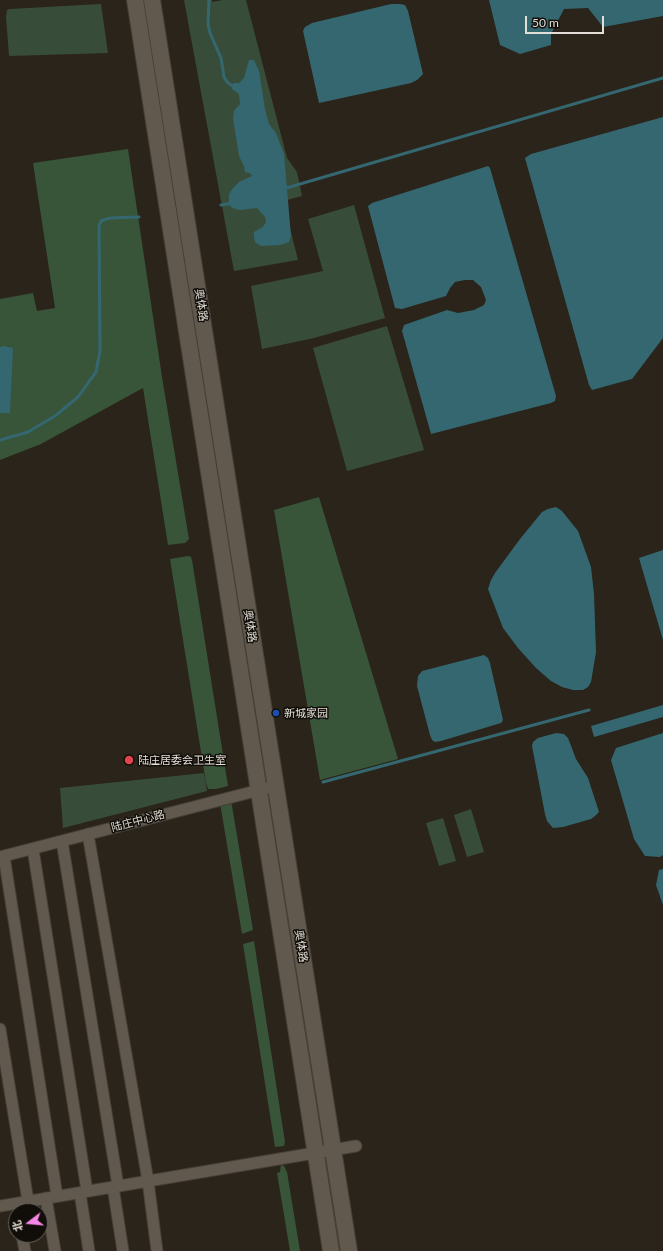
<!DOCTYPE html>
<html>
<head>
<meta charset="utf-8">
<style>
	body { margin:0 }
	#map { position:relative; width:663px; height:1251px; overflow:hidden; background:#2a241a; font-family:Lato,"Noto Sans SC",sans-serif }
	canvas { display:block }
	.north { position:absolute; left:8px; top:1203px; width:40px; height:40px; box-sizing:border-box; background:#110e09; border:1px solid #65615b; border-radius:50%; rotate:254deg; font-size:11px; font-weight:700; line-height:16px; text-align:center; color:#e3ded7 }
	.north::after { content:''; display:block; margin:auto; width:14px; height:18px; background:#f987e9; clip-path:polygon(50% 0,100% 100%,50% 72%,0 100%) }
	.scale { position:absolute; left:525px; top:16px; width:79px; height:18px; box-sizing:border-box; border:2px solid #e3ded7; border-top:0; padding-left:5px; font-size:12px; line-height:14px; white-space:nowrap; color:#e3ded7; -webkit-text-stroke:3px #110e09; paint-order:stroke }
</style>
</head>
<body>
<div id="map">
<canvas width="663" height="1251"></canvas>
<div class="north">北</div>
<div class="scale">50 m</div>
</div>
<script>
const ctx = document.querySelector('canvas').getContext('2d');
ctx.lineJoin = 'round';
function paint(path, color) {
  ctx.fillStyle = color;
  ctx.fill(path, 'evenodd');
}
function shape(rows) {
  const path = new Path2D();
  for (const r of rows) {
    path.moveTo(r[0], r[1]);
    for (let i = 2; i < r.length; i += 2) path.lineTo(r[i], r[i + 1]);
  }
  return path;
}
function strokePath(path, color, width, dash) {
  ctx.strokeStyle = color;
  ctx.lineWidth = width;
  ctx.lineCap = dash ? 'butt' : 'round';
  ctx.setLineDash(dash || []);
  ctx.stroke(path);
}
function label(font, color, halo, rows, align = 'center') {
  ctx.font = font + ' Lato,"Noto Sans SC",sans-serif';
  ctx.lineWidth = 3;
  ctx.setLineDash([]);
  ctx.textBaseline = 'middle';
  ctx.strokeStyle = halo;
  ctx.fillStyle = color;
  for (const [text, x, y, turn = 0] of rows) {
    ctx.save();
    ctx.translate(x, y);
    ctx.rotate((+turn || 0) * Math.PI / 180);
    ctx.textAlign = isNaN(turn) ? turn : align;
    if (halo) ctx.strokeText(text, 0, 0);
    ctx.fillText(text, 0, 0);
    ctx.restore();
  }
}
paint(shape([
	[184,0,212,0,212,2,223,0,246,0,287,158,297,172,302,196,283,201,298,260,234,271],
	[101,4,108,53,9,56,6,17,7,10,10,9],
	[354,205,385,318,314,338,262,349,251,286,323,271,308,219],
	[387,326,424,450,347,471,313,348],
	[204,773,207,791,63,828,60,788],
	[471,809,484,852,467,857,454,815],
	[443,818,456,861,439,866,426,823]
]), '#384d39');
paint(shape([
	[128,149,162,377,189,539,185,543,168,545,143,388,41,444,0,460,0,299,33,293,37,311,55,308,33,163],
	[319,497,398,759,320,780,274,510],
	[188,556,191,557,192,560,228,786,216,789,208,789,206,783,170,559],
	[231,800,253,930,242,934,220,803],
	[254,941,285,1142,284,1146,275,1147,243,944],
	[281,1165,284,1166,287,1172,300,1251,290,1251,277,1173,280,1172]
]), '#385439');
paint(shape([
	[489,0,663,0,663,16,603,27,588,8,564,9,551,34,551,45,520,54,500,45],
	[391,4,400,4,405,5,408,11,423,74,417,80,411,83,319,103,303,31,305,27,312,23],
	[249,60,254,60,259,71,265,109,269,124,276,133,284,154,291,236,289,242,280,245,261,246,255,242,254,237,254,232,263,227,266,222,265,217,257,208,240,210,232,208,229,204,229,194,233,188,239,182,252,176,250,173,245,172,244,166,239,156,233,118,234,111,240,104,239,94,232,89,231,85,234,83,239,83,244,78],
	[663,117,663,338,632,379,592,390,589,385,525,158,531,154],
	[488,166,490,168,556,396,555,401,551,403,431,434,402,331,404,325,447,310,458,313,474,310,484,305,486,300,481,287,473,280,465,280,455,282,450,288,446,296,402,309,395,308,368,206,372,203],
	[4,346,13,348,10,413,0,413,0,347],
	[556,507,562,511,578,531,591,567,594,594,596,652,591,682,588,687,583,690,573,690,562,687,551,681,536,668,518,648,503,628,488,589,491,580,495,573,520,539,542,512,548,509],
	[663,550,663,640,639,558],
	[484,655,488,658,490,663,503,720,501,723,441,741,435,742,432,740,430,735,417,686,418,676,422,671],
	[663,705,663,717,594,737,591,726],
	[556,733,564,734,568,738,576,759,588,778,599,812,595,816,591,819,563,827,553,828,547,821,545,814,532,746,533,742,538,738],
	[663,733,663,855,660,857,645,856,634,839,611,760,616,748],
	[663,869,663,905,656,885,659,870]
]), '#356771');
strokePath(shape([
	[209,0,208,24,210,33,221,58,224,77,227,82,231,85],
	[283,189,663,78],
	[221,205,233,203],
	[0,440,28,432,55,416,78,397,96,372,100,351,99,226,101,221,110,218,139,217],
	[323,782,589,710]
]), '#356771', 3);
const minor = shape([
	[88,834,148,1181,157,1251],
	[62,841,118,1186],
	[33,849,87,1191],
	[4,856,57,1196],
	[0,857,275,786],
	[0,1029,28,1201],
	[113,1187,123,1251],
	[80,1193,89,1251],
	[46,1198,55,1251],
	[0,1206,356,1146],
	[22,1235,25,1251]
]);
const secondary = shape([
	[135,0,331,1251],
	[152,0,349,1251]
]);
strokePath(minor, '#453f37', 13);
strokePath(secondary, '#453f37', 18);
strokePath(minor, '#61594e', 11);
strokePath(secondary, '#61594e', 16);
for (const [x, y, r, color] of [
	[276,713,4,"#1a4fb4"],
	[129,760,5,"#e0444e"]
]) {
  const dot = new Path2D();
  dot.arc(x, y, r, 0, 2 * Math.PI);
  ctx.fillStyle = color;
  ctx.fill(dot);
  strokePath(dot, '#110e09', 1.5);
}
label('11px', '#e3ded7', '#110e09', [
	["奥体路",201,305,81],
	["奥体路",250,626,81],
	["陆庄中心路",138,821,-15],
	["奥体路",301,946,81]
]);
label('11px', '#e3ded7', '#110e09', [
	["新城家园",284,713],
	["陆庄居委会卫生室",138,760]
], 'left');
</script>
</body>
</html>
